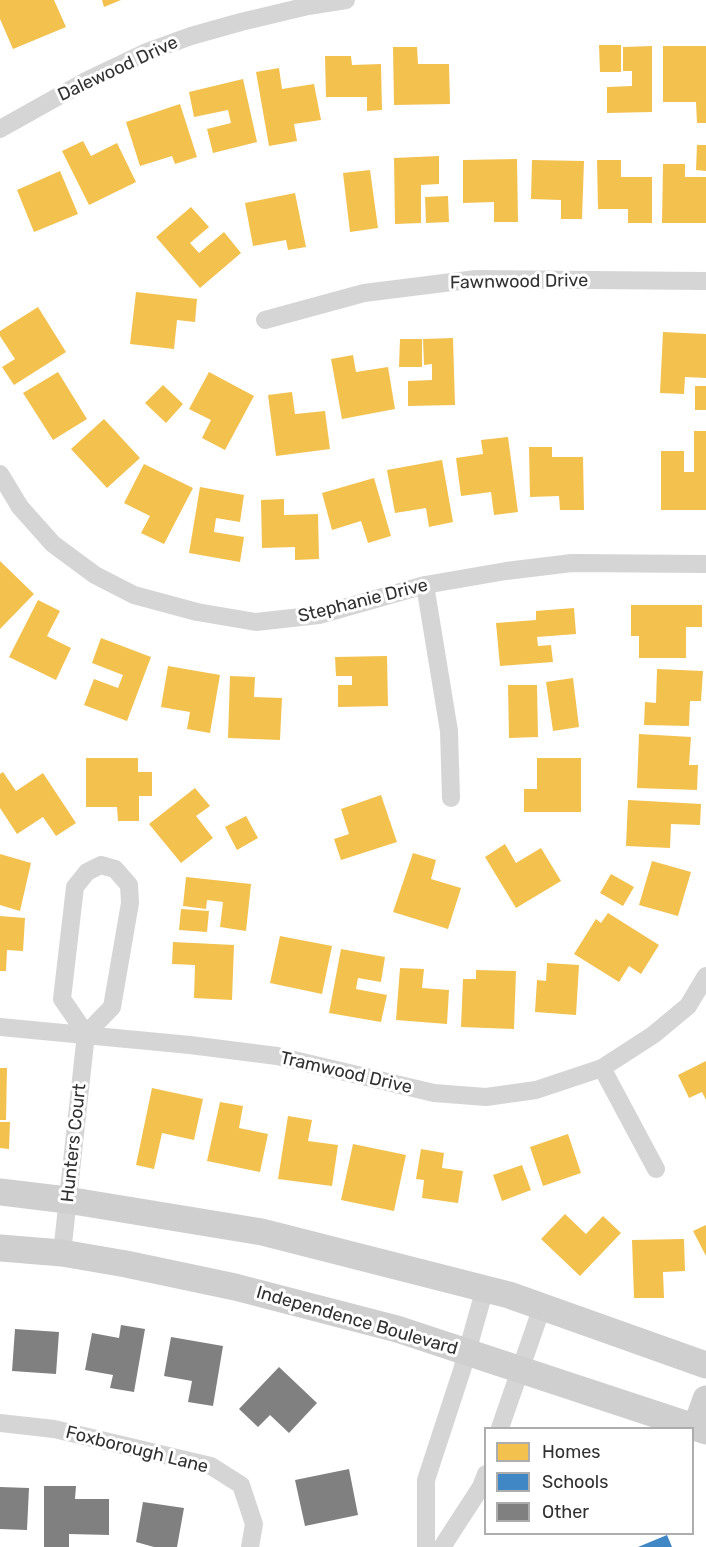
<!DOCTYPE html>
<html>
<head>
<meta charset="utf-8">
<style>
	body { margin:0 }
	#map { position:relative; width:706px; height:1547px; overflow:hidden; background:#fff; font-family:Rubik,sans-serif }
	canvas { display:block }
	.legend { position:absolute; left:484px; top:1427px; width:210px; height:108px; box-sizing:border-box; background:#fff; border:2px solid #adadad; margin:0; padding:8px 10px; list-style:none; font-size:18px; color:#313131 }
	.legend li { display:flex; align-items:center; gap:12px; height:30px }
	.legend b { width:30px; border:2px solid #adadad }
</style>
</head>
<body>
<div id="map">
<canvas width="706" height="1547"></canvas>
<ul class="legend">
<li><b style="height:16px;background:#f2c14e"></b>Homes</li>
<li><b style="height:16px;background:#3f88c5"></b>Schools</li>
<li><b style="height:16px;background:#808080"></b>Other</li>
</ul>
</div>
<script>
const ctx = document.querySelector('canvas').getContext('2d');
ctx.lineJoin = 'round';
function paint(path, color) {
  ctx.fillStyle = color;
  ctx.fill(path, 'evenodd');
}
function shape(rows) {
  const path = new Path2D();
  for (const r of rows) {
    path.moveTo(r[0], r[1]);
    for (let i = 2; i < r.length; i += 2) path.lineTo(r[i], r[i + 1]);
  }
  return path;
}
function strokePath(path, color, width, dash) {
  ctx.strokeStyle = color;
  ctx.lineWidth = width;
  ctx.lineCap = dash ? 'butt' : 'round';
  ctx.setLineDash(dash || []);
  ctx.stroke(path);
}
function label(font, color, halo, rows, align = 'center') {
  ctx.font = font + ' Rubik,sans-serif';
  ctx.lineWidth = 6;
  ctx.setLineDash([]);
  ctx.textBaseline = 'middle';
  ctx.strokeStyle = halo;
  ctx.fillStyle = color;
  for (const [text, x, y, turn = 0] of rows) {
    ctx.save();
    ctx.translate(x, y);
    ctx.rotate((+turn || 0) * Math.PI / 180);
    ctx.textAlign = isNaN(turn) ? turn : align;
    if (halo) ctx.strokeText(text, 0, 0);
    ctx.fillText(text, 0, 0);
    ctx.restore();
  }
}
paint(shape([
	[0,0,54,0,66,27,13,49,0,19],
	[102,0,121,0,104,7],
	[599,45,621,45,621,72,600,72],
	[652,46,652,112,607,113,607,87,632,86,632,71,623,71,623,47],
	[663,46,706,46,706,123,697,123,696,102,663,102],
	[393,47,417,47,418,64,449,64,450,104,394,105],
	[325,56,351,56,352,65,381,64,382,110,367,111,367,97,326,97],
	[279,68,282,89,314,84,321,120,294,124,297,141,269,146,256,72],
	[243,79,257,142,213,153,207,129,231,123,228,110,194,117,189,92],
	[180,104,197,157,175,164,172,156,140,166,126,122],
	[83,141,91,156,117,143,136,182,89,205,62,151],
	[697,145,706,145,706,171,696,170],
	[439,156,439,184,421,185,421,223,395,224,394,158],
	[517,159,518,222,494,222,494,202,463,203,463,160],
	[532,160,584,161,582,219,561,219,561,200,531,199],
	[597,160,621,160,621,177,652,177,652,223,628,223,628,209,598,209],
	[663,164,685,164,685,177,706,177,706,223,662,223],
	[370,170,378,228,350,232,343,173],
	[60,171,78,214,34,232,17,190],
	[295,193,306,247,288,250,286,240,253,246,245,203],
	[448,196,449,222,426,223,425,197],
	[191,207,209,227,190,243,199,253,224,232,241,253,200,288,156,237],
	[136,292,197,299,195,322,177,320,174,349,130,344],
	[38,307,66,352,14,385,2,367,15,359,0,336,0,331],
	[663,332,706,334,706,378,685,377,684,394,660,393],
	[453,338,455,405,408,406,408,381,432,380,432,364,424,365,423,339],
	[400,339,422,339,422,367,399,367],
	[353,355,356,372,388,367,395,409,342,419,331,359],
	[58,372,87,419,53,440,23,393],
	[209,372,254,396,225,450,202,438,211,420,189,409],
	[163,385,183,404,166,423,145,403],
	[695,386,706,386,706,410,695,410],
	[292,392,295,414,325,411,330,449,276,456,268,395],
	[104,419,140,458,107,488,71,449],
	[694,431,706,431,706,510,661,510,661,451,684,451,684,472,694,472],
	[508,437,518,512,494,515,491,492,461,496,456,458,483,454,481,440],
	[529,447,552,447,552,457,583,457,584,510,560,510,559,496,530,497],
	[442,460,453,522,429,527,426,508,395,513,387,470],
	[144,464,193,488,164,544,141,533,150,516,124,503],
	[374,478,391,536,368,543,361,521,332,530,322,493],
	[200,487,244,495,240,522,216,518,214,532,244,537,240,562,189,553],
	[284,499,284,515,318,514,319,559,295,560,295,547,262,548,261,500],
	[0,561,34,594,0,629],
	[38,600,60,611,47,636,71,648,56,680,9,657],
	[631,605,702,605,702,627,686,627,686,658,639,658,639,636,631,636],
	[574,608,576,634,537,637,538,646,551,645,553,662,500,666,496,623,536,620,536,611],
	[101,638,151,657,127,721,84,705,94,679,118,688,123,675,92,663],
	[387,656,388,706,338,707,338,685,352,685,352,676,336,676,335,657],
	[168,666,220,675,210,733,187,729,190,712,161,707],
	[657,669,703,671,701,701,690,701,689,726,644,725,645,702,656,703],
	[230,676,255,677,254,697,282,698,280,740,228,738],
	[573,678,579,727,553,731,546,682],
	[508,685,537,685,538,737,509,738],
	[639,734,691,737,689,765,698,765,697,790,637,788],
	[86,758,138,758,138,772,152,772,152,796,139,796,139,821,118,821,117,807,86,807],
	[537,758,581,758,581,812,524,812,524,789,537,789],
	[3,772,16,791,43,773,76,823,56,836,43,817,17,834,0,808,0,774],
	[195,788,210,806,196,816,213,838,181,863,149,824],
	[381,795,397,842,341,860,334,839,349,834,341,809],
	[628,800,701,804,700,825,671,824,670,848,626,846],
	[246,816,258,838,237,850,225,827],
	[505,844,516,863,541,848,561,881,516,908,485,857],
	[413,853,436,860,431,879,461,888,448,929,393,912],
	[0,854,31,863,20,911,0,905],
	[652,861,691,872,678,916,639,905],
	[611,874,634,887,623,906,600,893],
	[186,877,251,884,246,931,220,927,223,902,207,900,206,909,183,906],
	[181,909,209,911,207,932,179,930],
	[608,913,659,945,641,974,629,966,619,982,574,954,596,919,601,923],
	[0,916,25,918,23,951,7,950,6,971,0,971],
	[280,936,332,946,322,994,270,983],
	[173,942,234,945,232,1000,194,998,195,965,172,964],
	[341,949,385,957,381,982,358,978,356,989,387,995,381,1022,329,1013],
	[547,963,579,965,576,1015,535,1012,537,980,546,981],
	[400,968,424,969,422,988,449,990,447,1024,396,1020],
	[476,970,516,971,514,1029,461,1027,463,979,476,979],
	[706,1061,706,1100,702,1092,689,1098,678,1075],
	[0,1068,7,1068,6,1120,0,1120],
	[152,1088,203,1099,194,1140,162,1133,154,1169,136,1165],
	[220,1102,243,1106,239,1128,268,1134,260,1172,207,1161],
	[288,1116,312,1120,308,1141,338,1145,332,1186,278,1179],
	[0,1122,10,1122,9,1149,0,1148],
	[568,1134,581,1173,543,1186,530,1147],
	[353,1144,406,1155,394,1211,341,1200],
	[421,1149,444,1153,442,1168,463,1171,458,1203,422,1198,424,1180,416,1179],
	[522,1165,531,1190,502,1201,493,1175],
	[565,1214,586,1234,603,1216,621,1233,580,1276,541,1239],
	[706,1225,706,1256,693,1231],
	[684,1239,685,1271,663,1272,664,1298,634,1298,632,1240]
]), '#f2c14e');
paint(shape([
	[667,1535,672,1547,638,1547]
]), '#3f88c5');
paint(shape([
	[121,1325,145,1329,134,1392,110,1388,113,1375,85,1370,92,1333,119,1338],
	[15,1329,59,1332,56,1374,12,1371],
	[171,1337,223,1346,213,1406,188,1402,192,1381,164,1376],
	[279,1367,317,1403,289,1433,270,1415,258,1427,239,1409],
	[349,1469,358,1515,305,1526,295,1480],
	[44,1486,76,1486,75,1499,109,1499,109,1535,69,1534,69,1547,44,1547],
	[0,1487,29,1488,27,1530,0,1529],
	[143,1502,184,1508,177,1547,154,1547,136,1542]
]), '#808080');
strokePath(shape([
	[0,129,84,82,147,52,191,36,241,22,308,6,346,0],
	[265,320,364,293,476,279,706,281],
	[0,474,20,507,53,544,95,575,134,595,197,612,256,622,319,615,425,585,506,571,572,563,706,564],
	[425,585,449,731,451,798],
	[0,1027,190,1045,277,1056,434,1093,486,1097,536,1090,602,1068,653,1035,688,1006,706,976],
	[602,1068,656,1169],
	[62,1253,86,1034,112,1007,130,903,129,885,115,869,101,865,87,872,75,887,62,999,86,1034],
	[0,1423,54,1429,211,1466,241,1485,254,1524,250,1547],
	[500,1428,542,1307],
	[426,1547,426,1480,462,1370,485,1288],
	[442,1547,481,1487,486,1474]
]), '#d5d5d5', 18);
strokePath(shape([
	[0,1192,67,1200,262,1232,509,1295,706,1365],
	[0,1248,62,1253,126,1264,235,1287,397,1329,706,1431],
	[696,1427,706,1399]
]), '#cfcfcf', 27);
label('18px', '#313131', '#fff', [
	["Dalewood Drive",118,69,-25],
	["Fawnwood Drive",519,282,-1],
	["Stephanie Drive",363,601,-14],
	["Tramwood Drive",346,1073,13],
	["Hunters Court",74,1143,-84],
	["Independence Boulevard",357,1321,16],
	["Foxborough Lane",137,1450,14]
]);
</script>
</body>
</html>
